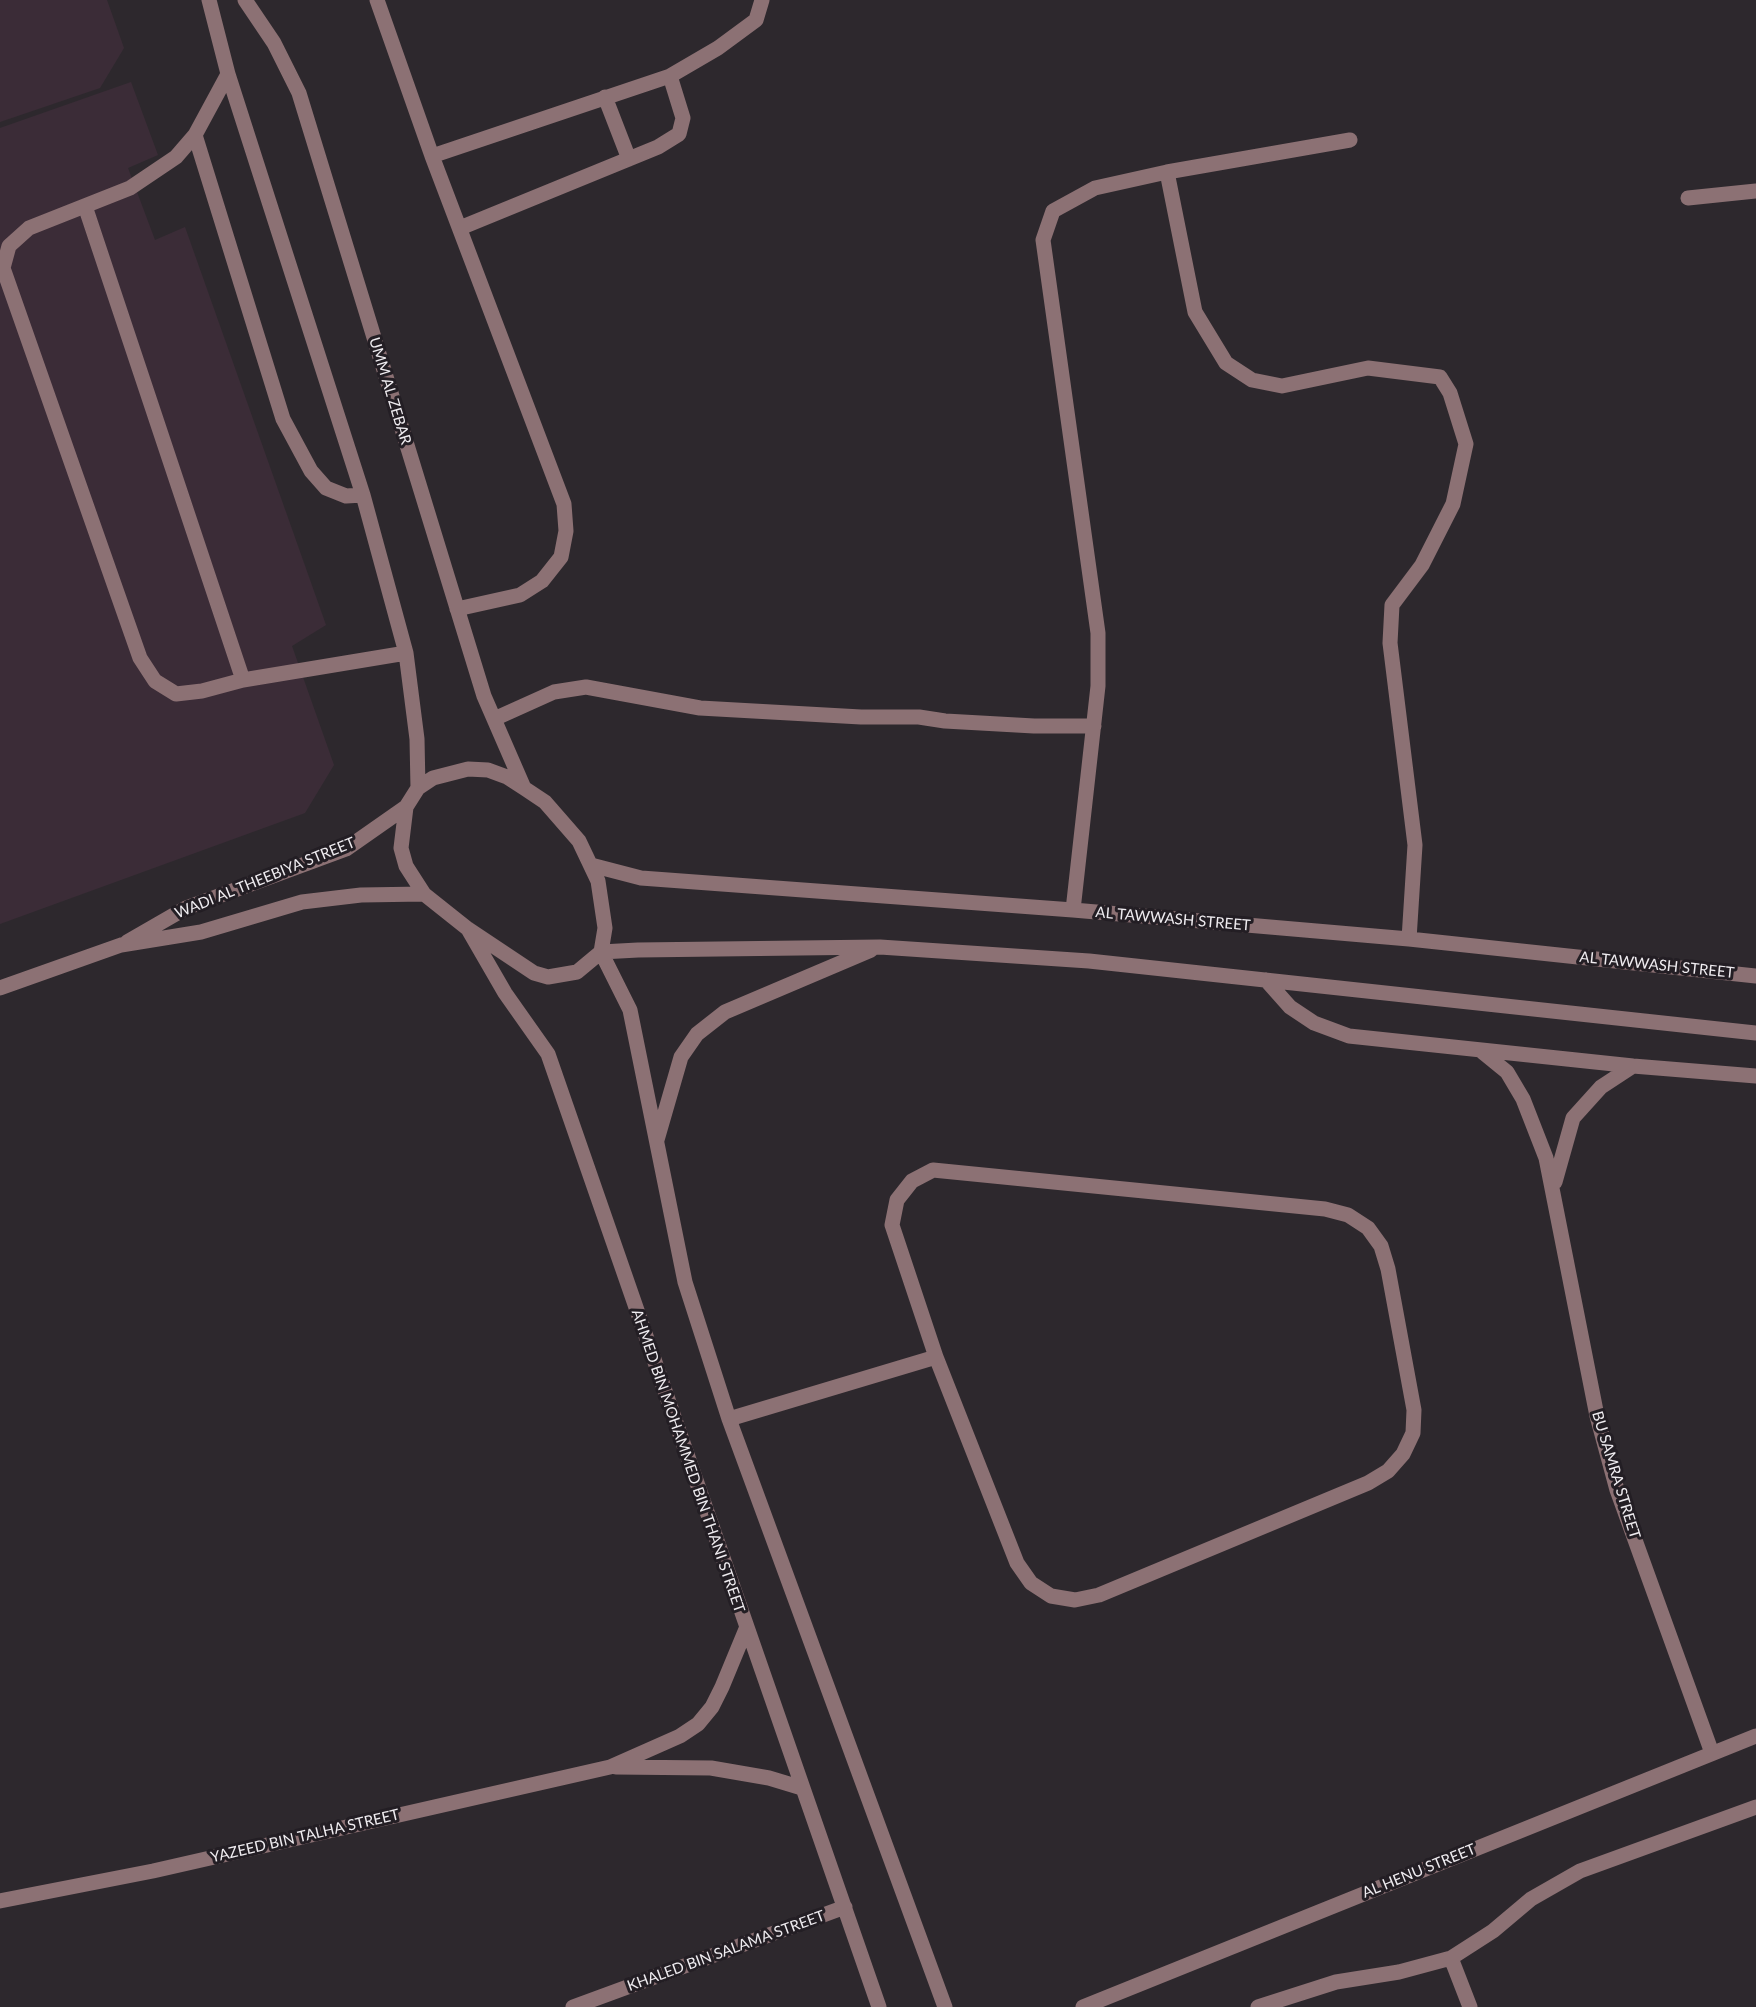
<!DOCTYPE html>
<html>
<head>
<meta charset="utf-8">
<style>
	body { margin:0 }
	canvas { display:block; background:#2d282d }
</style>
</head>
<body>
<canvas width="1756" height="2007"></canvas>
<script>
const ctx = document.querySelector('canvas').getContext('2d');
ctx.lineJoin = 'round';
function paint(path, color) {
  ctx.fillStyle = color;
  ctx.fill(path, 'evenodd');
}
function shape(rows) {
  const path = new Path2D();
  for (const r of rows) {
    path.moveTo(r[0], r[1]);
    for (let i = 2; i < r.length; i += 2) path.lineTo(r[i], r[i + 1]);
  }
  return path;
}
function strokePath(path, color, width, dash) {
  ctx.strokeStyle = color;
  ctx.lineWidth = width;
  ctx.lineCap = dash ? 'butt' : 'round';
  ctx.setLineDash(dash || []);
  ctx.stroke(path);
}
function label(font, color, halo, rows, align = 'center') {
  ctx.font = font + ' Lato,sans-serif';
  ctx.lineWidth = 6;
  ctx.setLineDash([]);
  ctx.textBaseline = 'middle';
  ctx.strokeStyle = halo;
  ctx.fillStyle = color;
  for (const [text, x, y, turn = 0] of rows) {
    ctx.save();
    ctx.translate(x, y);
    ctx.rotate((+turn || 0) * Math.PI / 180);
    ctx.textAlign = isNaN(turn) ? turn : align;
    if (halo) ctx.strokeText(text, 0, 0);
    ctx.fillText(text, 0, 0);
    ctx.restore();
  }
}
paint(shape([
	[0,0,107,0,124,48,100,88,0,122],
	[131,82,158,155,128,168,155,240,185,227,326,625,292,646,334,765,305,813,0,924,0,128]
]), '#3b2c37');
strokePath(shape([
	[209,0,228,74,363,495,406,653,417,739,418,788],
	[245,0,274,43,299,93,484,696,524,788],
	[377,0,432,156,564,504,566,531,561,557,542,581,520,595,457,609],
	[228,74,195,135,176,157,130,188,29,228,9,246,3,268,140,658,155,681,176,694,202,691,243,680,406,653],
	[605,97,629,159],
	[195,135,283,419,311,471,326,488,346,496,363,495],
	[432,156,670,76,718,48,756,20,762,0],
	[1167,172,1350,140],
	[1688,198,1756,191],
	[85,206,243,680],
	[460,228,658,147,679,134,683,118,670,76],
	[494,719,554,692,586,687,700,708,861,717,919,717,945,721,1034,726,1094,726],
	[468,769,488,770,507,777,524,788,545,802,579,841,598,881,605,928,601,952,577,972,548,977,534,973,468,929,424,894,406,866,401,848,406,807,418,788,433,778,468,769],
	[591,865,641,878,1073,910,1409,939,1756,976],
	[1073,910,1098,686,1098,633,1043,240,1053,211,1095,188,1167,172,1195,312,1226,363,1252,380,1282,386,1368,368,1440,377,1450,393,1466,444,1453,504,1422,565,1392,605,1390,643,1415,845,1409,939],
	[468,929,505,993,548,1054,879,2007],
	[127,942,186,908,346,849,406,807],
	[1266,980,1290,1007,1314,1023,1349,1036,1633,1066,1756,1076],
	[0,988,121,945,201,932,302,902,361,895,424,894],
	[1480,1050,1507,1072,1523,1099,1546,1158,1597,1416,1617,1490,1712,1753],
	[657,1140,681,1057,697,1034,725,1012,871,950],
	[933,1170,1325,1209,1348,1215,1368,1228,1381,1246,1388,1269,1414,1410,1413,1433,1403,1454,1388,1471,1368,1483,1099,1595,1075,1600,1051,1596,1031,1583,1017,1563,936,1357,892,1225,897,1200,912,1181,933,1170],
	[1555,1182,1573,1118,1601,1087,1633,1066],
	[729,1419,936,1357],
	[616,1767,711,1768,769,1778,802,1788],
	[0,1901,153,1871,610,1767,680,1736,698,1724,712,1707,722,1687,746,1629],
	[1451,1958,1470,2007],
	[573,2007,845,1907],
	[945,2007,729,1419,685,1282,630,1010,601,952,638,950,880,947,1089,961,1756,1033],
	[1083,2007,1756,1736],
	[1258,2007,1336,1982,1399,1972,1451,1958,1493,1931,1531,1899,1580,1871,1756,1807]
]), '#8c7174', 15);
label('15px', '#efecf0', '#231e24', [
	["UMM AL ZEBAR",390,391,73],
	["WADI AL THEEBIYA STREET",265,878,-22],
	["AL TAWWASH STREET",1173,919,5],
	["AL TAWWASH STREET",1657,965,6],
	["AHMED BIN MOHAMMED BIN THANI STREET",688,1461,71],
	["BU SAMRA STREET",1616,1475,73],
	["YAZEED BIN TALHA STREET",305,1836,-13],
	["AL HENU STREET",1419,1871,-22],
	["KHALED BIN SALAMA STREET",726,1951,-20]
]);
</script>
</body>
</html>
